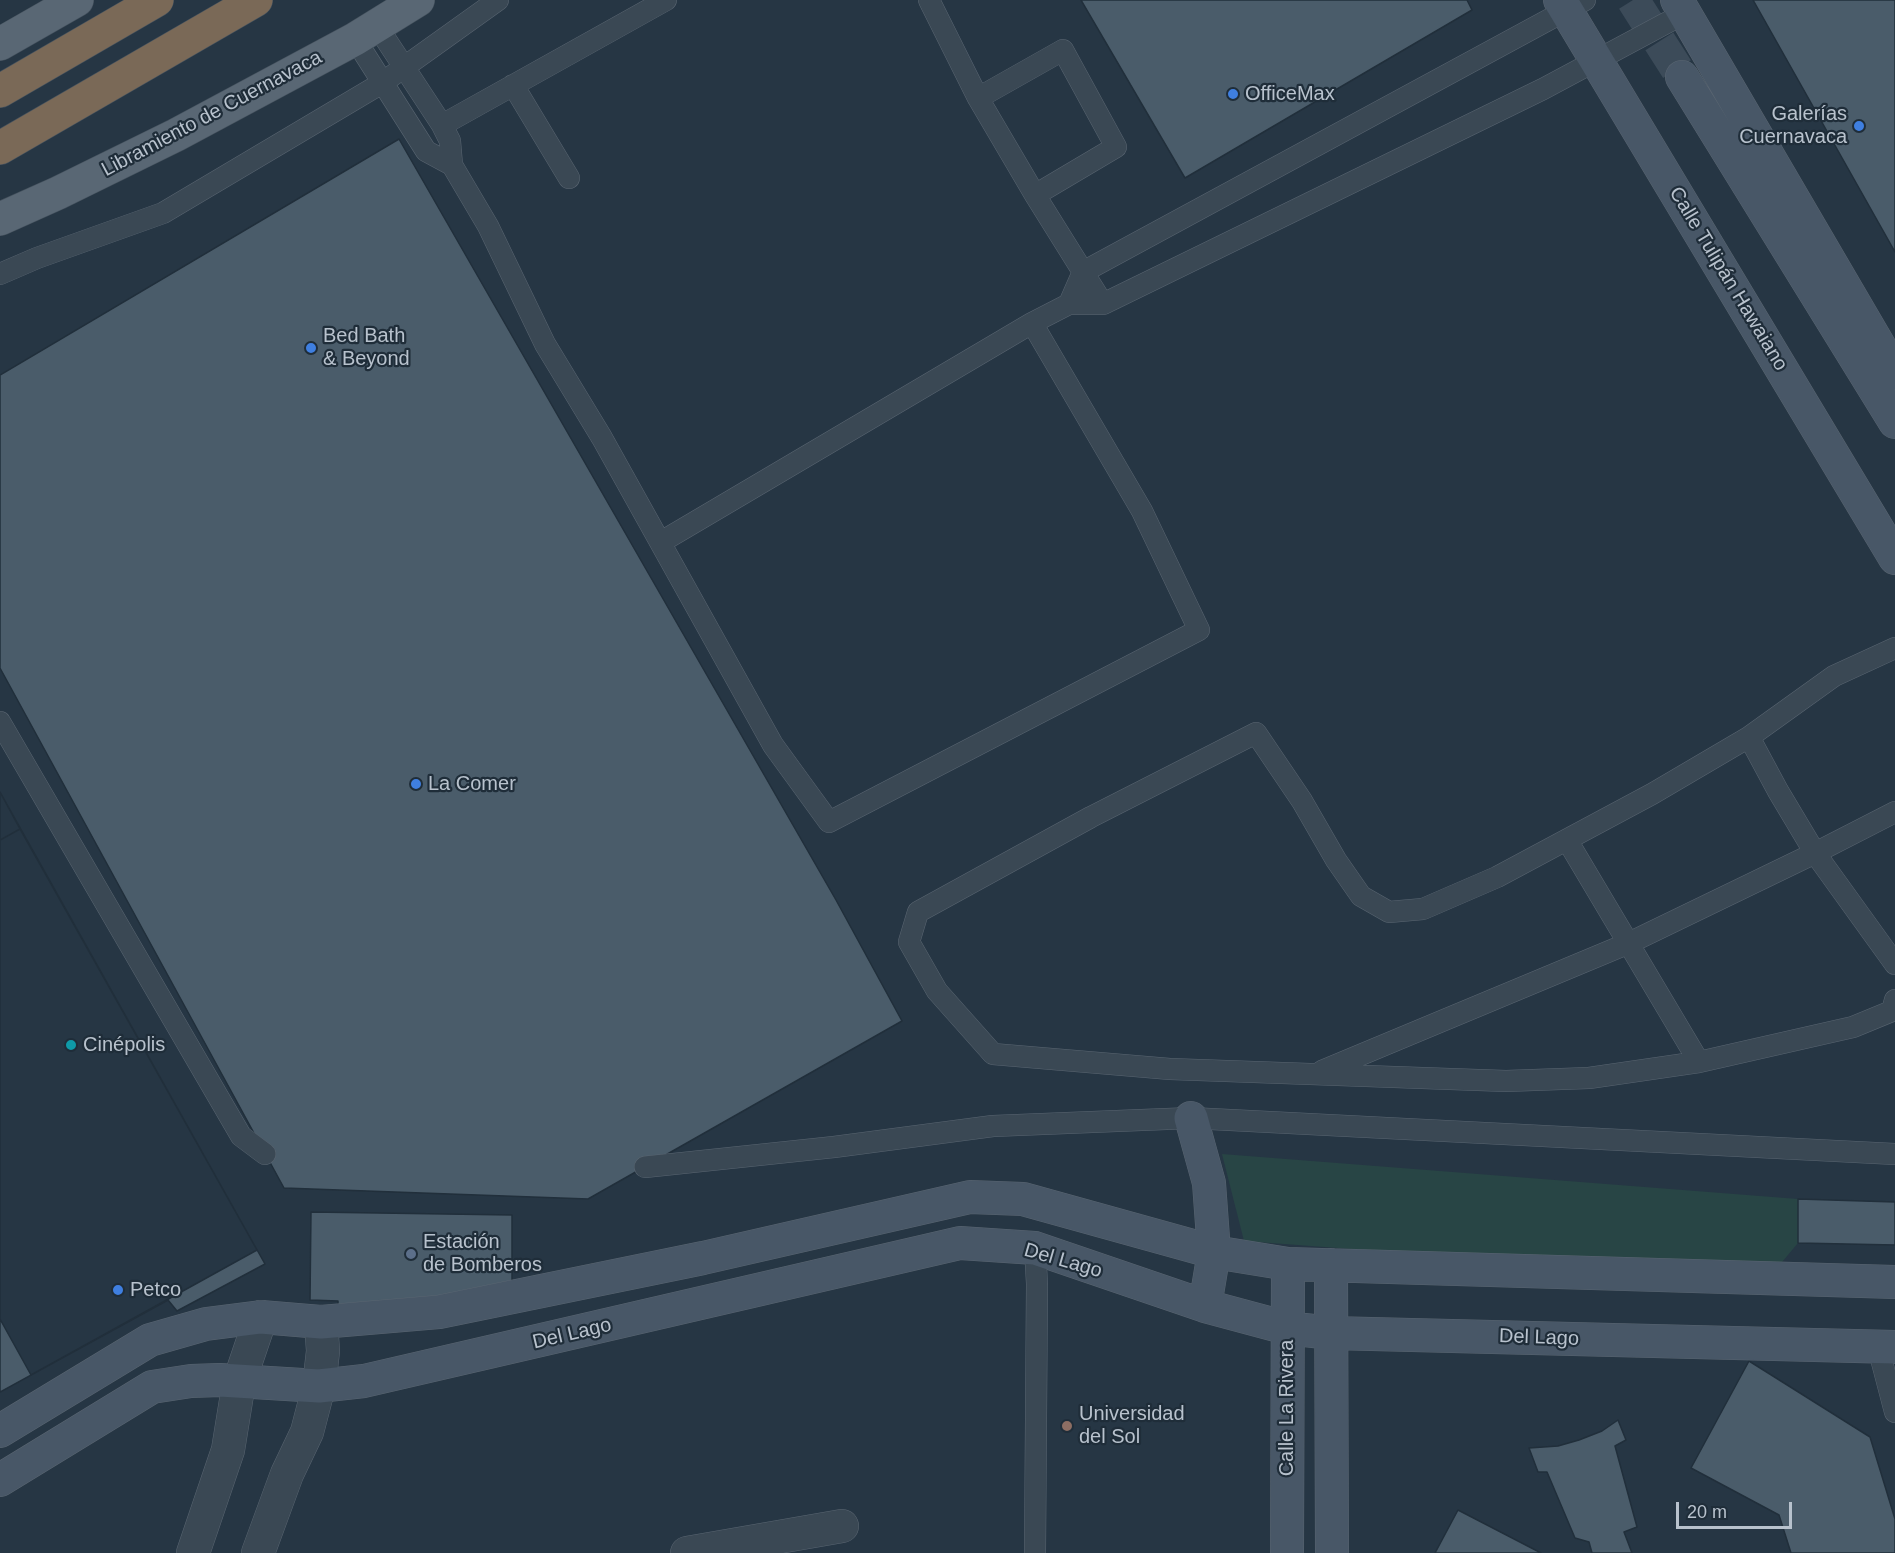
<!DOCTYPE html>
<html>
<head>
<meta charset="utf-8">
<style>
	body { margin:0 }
	#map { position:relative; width:1895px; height:1553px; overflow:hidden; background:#263644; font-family:Arial,sans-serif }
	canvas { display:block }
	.scale { position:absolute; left:1676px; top:1502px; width:116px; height:27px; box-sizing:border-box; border:3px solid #b8c2cd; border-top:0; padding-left:8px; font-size:18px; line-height:21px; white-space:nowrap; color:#b8c2cd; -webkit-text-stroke:4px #1f2d39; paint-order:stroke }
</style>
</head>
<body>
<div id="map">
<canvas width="1895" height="1553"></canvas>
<div class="scale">20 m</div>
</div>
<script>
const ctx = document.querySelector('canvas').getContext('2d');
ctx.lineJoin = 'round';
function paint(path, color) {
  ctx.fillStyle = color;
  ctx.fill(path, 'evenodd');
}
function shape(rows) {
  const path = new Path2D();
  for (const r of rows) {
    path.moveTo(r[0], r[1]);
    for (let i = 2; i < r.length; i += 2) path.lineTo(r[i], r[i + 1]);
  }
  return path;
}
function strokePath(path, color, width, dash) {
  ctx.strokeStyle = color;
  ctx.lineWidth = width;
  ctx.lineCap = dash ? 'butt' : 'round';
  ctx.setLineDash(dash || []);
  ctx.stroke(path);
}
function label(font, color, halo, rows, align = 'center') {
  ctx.font = font + ' Arial,sans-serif';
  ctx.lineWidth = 4.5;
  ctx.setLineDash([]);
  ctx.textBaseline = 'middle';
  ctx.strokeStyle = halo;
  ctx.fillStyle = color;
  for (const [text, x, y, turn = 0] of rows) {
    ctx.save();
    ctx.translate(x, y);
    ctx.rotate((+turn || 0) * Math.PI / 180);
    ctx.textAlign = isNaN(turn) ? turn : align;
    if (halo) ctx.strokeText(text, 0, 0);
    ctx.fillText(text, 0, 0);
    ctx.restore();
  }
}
paint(shape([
	[1222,1154,1798,1199,1798,1243,1767,1280,1244,1241]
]), '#284545');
const building = shape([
	[1081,0,1467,0,1472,10,1185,178,1081,0],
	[1753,0,1895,0,1895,252,1753,0],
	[399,139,836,900,902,1021,588,1199,284,1188,0,668,0,375,399,139],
	[0,792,265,1264,177,1311,168,1300,0,1392,0,792],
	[0,792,20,829,0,840,0,792],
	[20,829,257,1250,31,1375,0,1319,0,840,20,829],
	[1798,1199,1895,1202,1895,1245,1798,1243,1798,1199],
	[311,1212,512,1215,512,1292,338,1309,338,1301,310,1300,311,1212],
	[1749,1361,1870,1437,1895,1519,1895,1553,1791,1553,1779,1515,1691,1468,1749,1361],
	[1618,1420,1626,1440,1615,1446,1637,1527,1624,1532,1632,1553,1592,1553,1589,1542,1575,1538,1547,1472,1538,1472,1529,1448,1558,1446,1579,1440,1602,1431,1618,1420],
	[1458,1510,1541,1553,1435,1553,1458,1510]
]);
paint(building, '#4a5c6a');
strokePath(building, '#212f3b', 1.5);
strokePath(shape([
	[1633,0,1682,77]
]), '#3c4b59', 33, [33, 16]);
const lane = shape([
	[929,0,978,98,1035,195,1103,304],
	[377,26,442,125,450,141,452,165,488,226,545,344,602,438,773,745,829,822,1199,630,1142,511,1032,323],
	[355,39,426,151,452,165],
	[513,85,569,178],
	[978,98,1063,50,1116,147,1035,195],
	[442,125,666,0],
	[0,274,37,258,163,213,382,83,498,0],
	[1069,304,1083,272,1585,0],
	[661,542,1032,323,1069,304,1103,304,1543,89,1685,13],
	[1895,648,1834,676,1749,737,1652,794,1497,877,1423,909,1389,912,1361,896,1336,860,1302,801,1256,733,1091,817,918,912,909,942,937,991,993,1054,1170,1069,1506,1081,1589,1078,1699,1062,1853,1027,1892,1011,1895,1000],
	[0,722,241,1136,265,1154],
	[1749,737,1778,791,1815,853,1895,964],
	[1567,840,1699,1062],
	[1322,1071,1629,943,1815,853,1895,812],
	[645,1167,834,1147,993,1126,1191,1118,1895,1154],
	[1035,1248,1037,1284,1035,1553],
	[1878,1347,1895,1412]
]);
const street = shape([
	[193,1553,228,1450,239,1382,261,1317],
	[258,1553,287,1474,307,1432,319,1386,323,1351,321,1322],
	[687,1553,842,1526]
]);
const secondary = shape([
	[1560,0,1895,558],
	[1677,0,1895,373],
	[1682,77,1895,422],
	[1191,1118,1209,1183,1214,1252,1205,1306],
	[1331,1265,1332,1553],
	[0,1431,150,1340,206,1324,261,1317,321,1322,439,1312,703,1258,970,1197,1023,1199,1214,1252,1288,1264,1895,1282],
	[0,1480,152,1387,191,1381,220,1380,319,1386,364,1381,960,1243,1035,1248,1205,1306,1287,1328,1331,1333,1895,1347],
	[1287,1553,1288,1264]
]);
const primary = shape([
	[0,44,77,0],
	[0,219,58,193,176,135,355,39,418,0]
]);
const highway = shape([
	[0,91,157,0],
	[0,148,256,0]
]);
strokePath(lane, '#596571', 22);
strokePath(street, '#596571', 34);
strokePath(secondary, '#596571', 34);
strokePath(primary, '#44515d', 34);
strokePath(highway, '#45525e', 34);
strokePath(lane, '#3a4854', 21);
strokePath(street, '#3a4854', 33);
strokePath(secondary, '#485767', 33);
strokePath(primary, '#596774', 33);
strokePath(highway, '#7a6957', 33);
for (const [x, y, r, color] of [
	[1233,94,6,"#3f7fe0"],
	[1859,126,6,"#3f7fe0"],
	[311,348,6,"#3f7fe0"],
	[416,784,6,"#3f7fe0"],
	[71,1045,6,"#0f9aa8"],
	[411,1254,6,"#5c6f8a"],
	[118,1290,6,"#3f7fe0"],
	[1067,1426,6,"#8d6e63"]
]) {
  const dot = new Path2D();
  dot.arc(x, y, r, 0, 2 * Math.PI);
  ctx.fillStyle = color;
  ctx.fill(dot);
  strokePath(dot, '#1f2d39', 2);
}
label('20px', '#b8c2cd', '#1f2d39', [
	["OfficeMax",1245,94],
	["Galerías",1847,114,"right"],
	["Cuernavaca",1847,137,"right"],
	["Bed Bath",323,336],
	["& Beyond",323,359],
	["La Comer",428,784],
	["Cinépolis",83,1045],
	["Estación",423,1242],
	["de Bomberos",423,1265],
	["Petco",130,1290],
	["Universidad",1079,1414],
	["del Sol",1079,1437]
], 'left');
label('20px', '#b8c2cd', '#1f2d39', [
	["Libramiento de Cuernavaca",212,114,-28],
	["Calle Tulipán Hawaiano",1728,279,59],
	["Del Lago",1063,1261,16],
	["Del Lago",572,1334,-13],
	["Del Lago",1539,1338,2],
	["Calle La Rivera",1287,1408,-90]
]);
</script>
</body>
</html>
